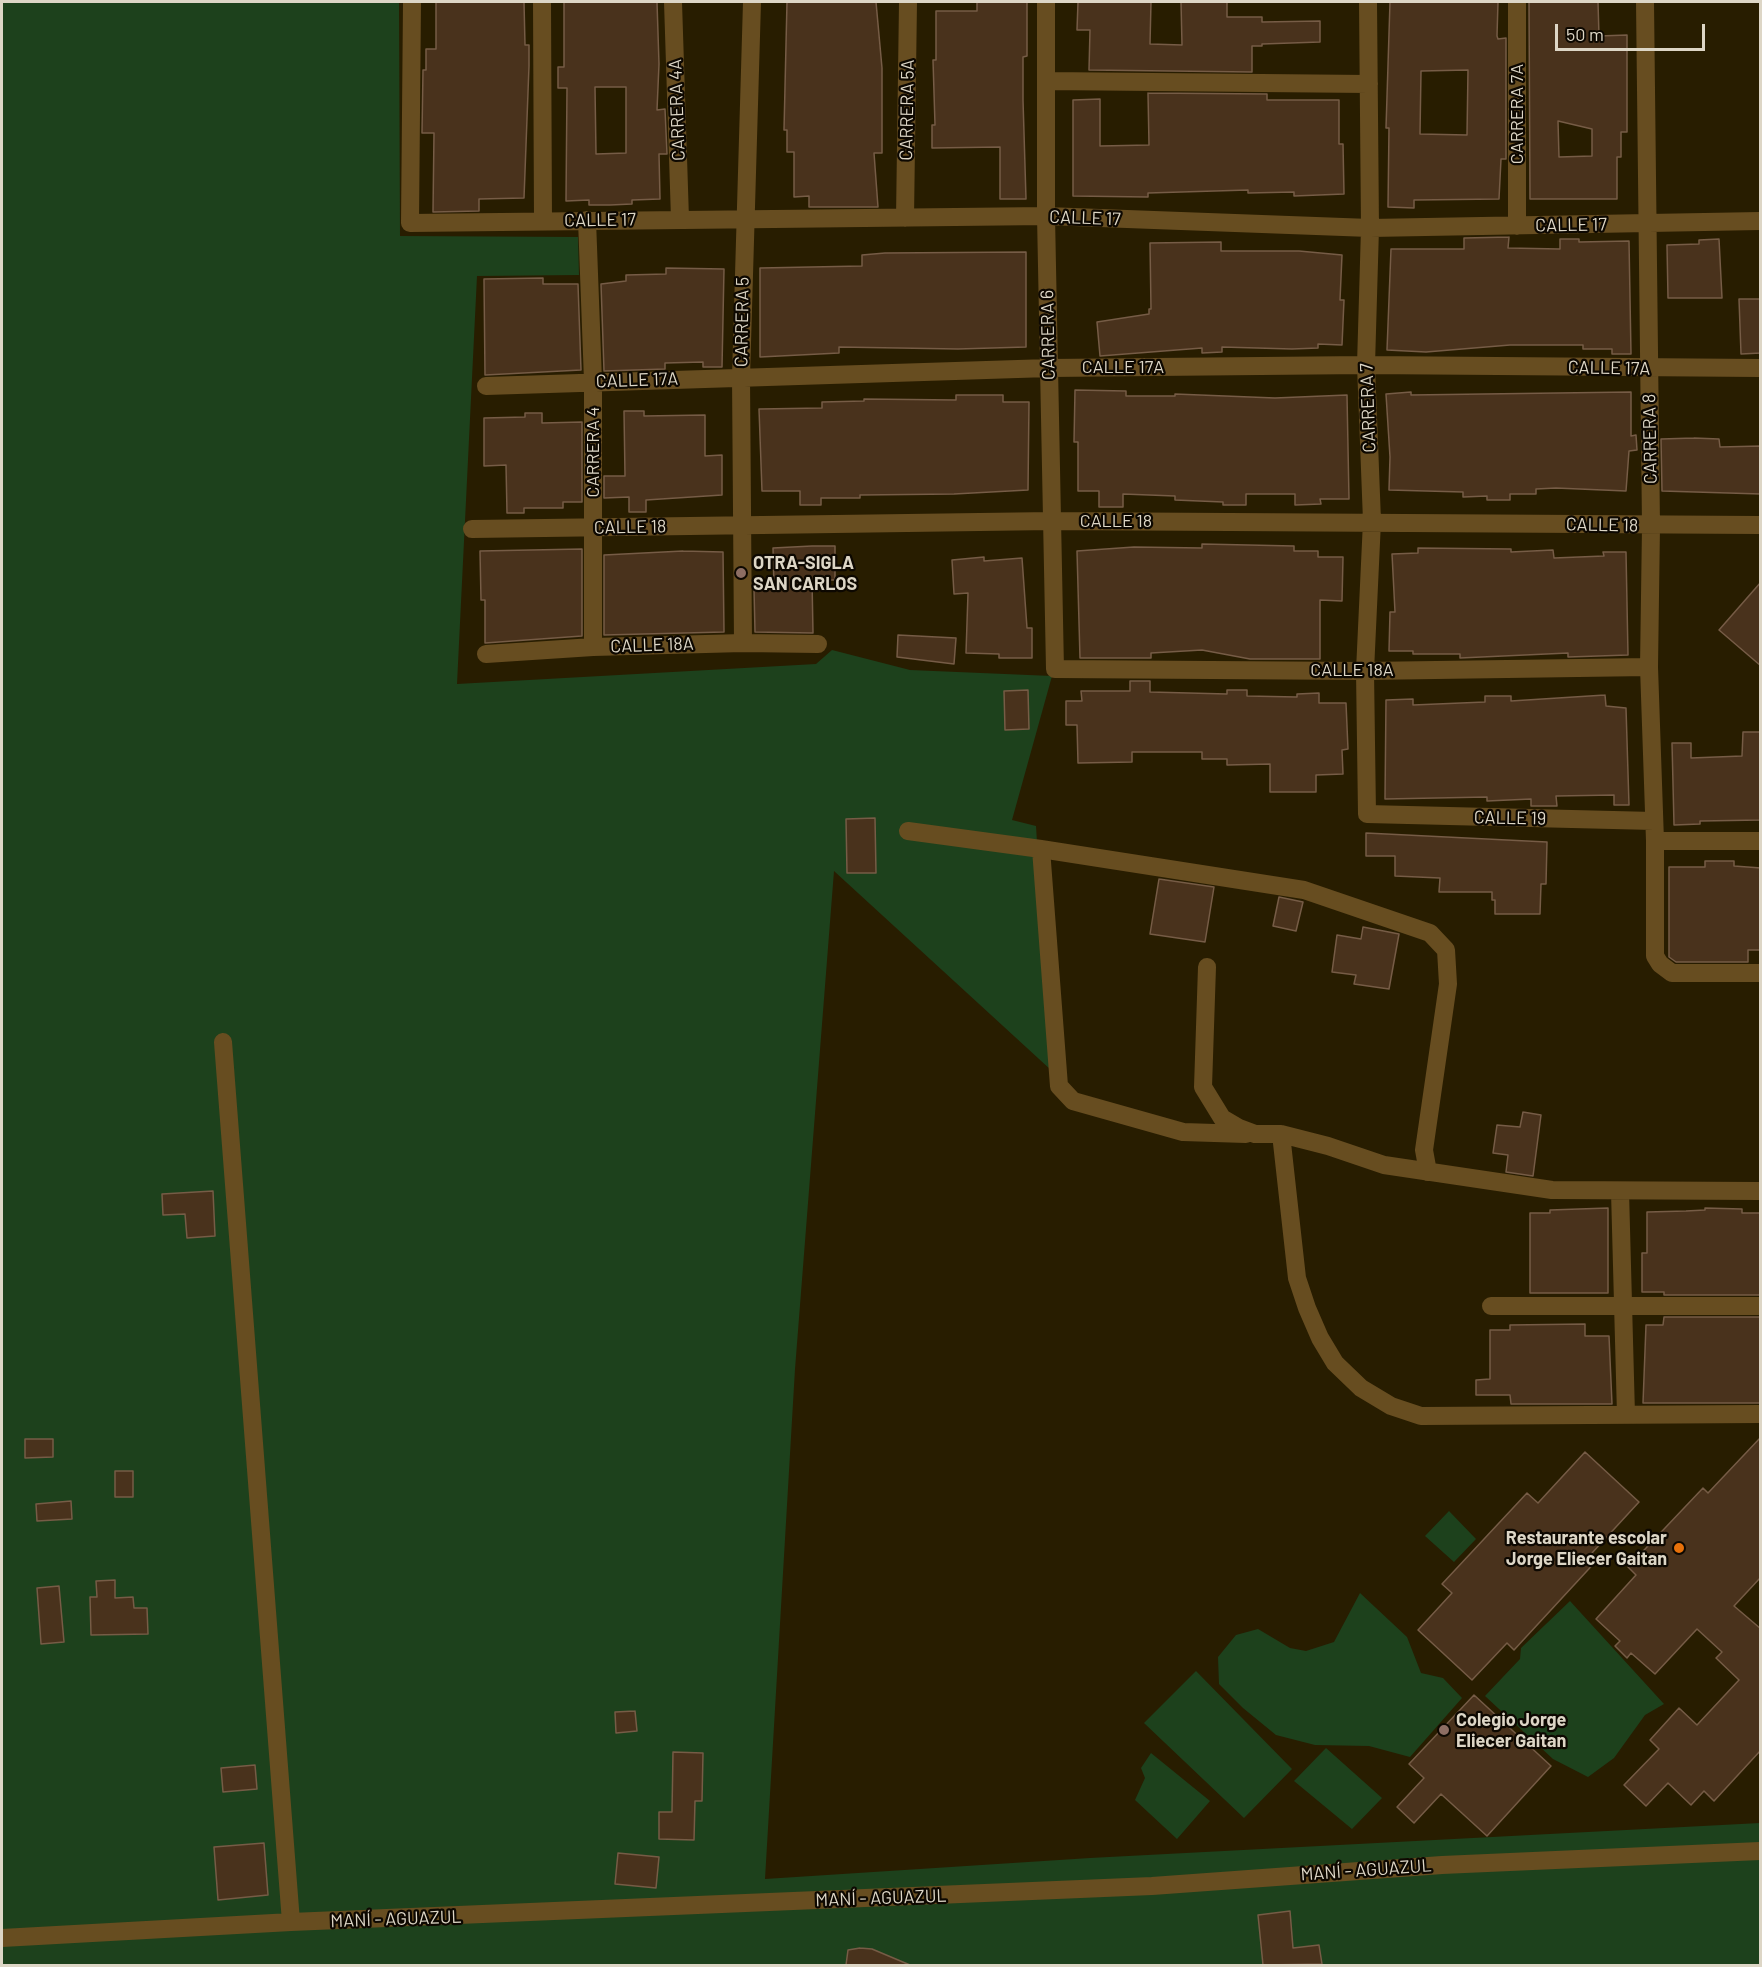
<!DOCTYPE html>
<html>
<head>
<meta charset="utf-8">
<style>
	body { margin:0 }
	#map { position:relative; width:1762px; height:1967px; overflow:hidden; background:#281d00; font-family:Barlow,sans-serif }
	canvas { display:block }
	.frame { position:absolute; inset:0; border:3px solid #ddd6c6; pointer-events:none }
	.scale { position:absolute; left:1555px; top:24px; width:150px; height:27px; box-sizing:border-box; border:3px solid #ddd6c6; border-top:0; padding-left:8px; font-size:18px; line-height:21px; white-space:nowrap; color:#ddd6c6; -webkit-text-stroke:4px #0d0801; paint-order:stroke }
</style>
</head>
<body>
<div id="map">
<canvas width="1762" height="1967"></canvas>
<div class="frame"></div>
<div class="scale">50 m</div>
</div>
<script>
const ctx = document.querySelector('canvas').getContext('2d');
ctx.lineJoin = 'round';
function paint(path, color) {
  ctx.fillStyle = color;
  ctx.fill(path, 'evenodd');
}
function shape(rows) {
  const path = new Path2D();
  for (const r of rows) {
    path.moveTo(r[0], r[1]);
    for (let i = 2; i < r.length; i += 2) path.lineTo(r[i], r[i + 1]);
  }
  return path;
}
function strokePath(path, color, width, dash) {
  ctx.strokeStyle = color;
  ctx.lineWidth = width;
  ctx.lineCap = dash ? 'butt' : 'round';
  ctx.setLineDash(dash || []);
  ctx.stroke(path);
}
function label(font, color, halo, rows, align = 'center') {
  ctx.font = font + ' Barlow,sans-serif';
  ctx.lineWidth = 4.5;
  ctx.setLineDash([]);
  ctx.textBaseline = 'middle';
  ctx.strokeStyle = halo;
  ctx.fillStyle = color;
  for (const [text, x, y, turn = 0] of rows) {
    ctx.save();
    ctx.translate(x, y);
    ctx.rotate((+turn || 0) * Math.PI / 180);
    ctx.textAlign = isNaN(turn) ? turn : align;
    if (halo) ctx.strokeText(text, 0, 0);
    ctx.fillText(text, 0, 0);
    ctx.restore();
  }
}
paint(shape([
	[2,2,399,2,400,236,578,237,579,275,477,276,457,684,816,664,832,650,910,670,1052,676,1012,820,1036,826,1051,1070,834,871,795,1369,765,1879,1090,1858,1760,1823,1760,1965,2,1966],
	[1449,1511,1476,1539,1454,1562,1425,1536],
	[1360,1593,1407,1637,1421,1673,1443,1678,1462,1698,1410,1757,1369,1746,1315,1745,1276,1735,1243,1708,1219,1684,1218,1657,1236,1635,1258,1629,1290,1648,1306,1651,1334,1642],
	[1570,1601,1664,1704,1645,1715,1614,1758,1588,1777,1553,1759,1485,1696,1520,1659,1521,1648],
	[1196,1671,1292,1769,1244,1818,1144,1723],
	[1326,1748,1382,1798,1352,1829,1294,1781],
	[1151,1753,1210,1801,1177,1839,1135,1800,1145,1778,1141,1768]
]), '#1d411c');
const building = shape([
	[436,2,524,2,525,45,529,45,529,66,524,198,479,199,479,211,433,212,434,133,422,133,423,70,426,70,426,49,436,49,436,2],
	[564,2,657,2,659,64,657,110,665,109,667,154,659,154,660,199,632,200,632,204,610,205,589,205,589,200,566,201,567,88,558,88,558,67,564,67,564,2],
	[595,87,626,87,626,153,596,154,595,87],
	[787,2,876,2,882,68,882,153,874,153,878,207,809,207,809,196,794,197,794,152,787,152,787,130,784,130,787,2],
	[977,2,1027,2,1027,56,1023,57,1023,100,1026,199,1000,199,1000,147,932,148,932,125,935,125,933,60,936,60,936,11,977,11,977,2],
	[1078,2,1151,2,1150,44,1182,45,1181,2,1227,2,1227,17,1262,17,1262,22,1320,21,1320,42,1262,44,1262,46,1252,46,1252,72,1089,70,1090,30,1077,30,1078,2],
	[1390,2,1498,2,1497,36,1498,39,1506,38,1506,159,1501,159,1499,199,1414,200,1414,208,1388,207,1389,128,1386,128,1390,2],
	[1468,70,1467,135,1420,134,1421,71,1468,70],
	[1529,2,1598,2,1599,36,1627,35,1627,132,1621,132,1621,157,1617,157,1617,199,1530,199,1529,2],
	[1558,121,1592,129,1592,156,1559,157,1558,121],
	[1148,93,1267,94,1267,100,1339,100,1339,144,1343,144,1344,194,1294,196,1294,192,1248,193,1248,190,1148,193,1148,197,1073,196,1073,100,1100,99,1100,146,1149,145,1148,93],
	[1509,237,1508,248,1560,249,1560,239,1579,239,1579,242,1629,241,1631,354,1612,354,1612,349,1583,349,1583,345,1510,345,1426,352,1387,350,1391,249,1464,249,1464,238,1509,237],
	[1719,239,1722,298,1668,298,1667,245,1699,244,1699,240,1719,239],
	[1221,242,1221,251,1299,251,1342,255,1340,300,1344,300,1342,345,1318,344,1318,348,1292,349,1222,347,1222,352,1202,353,1202,348,1100,356,1097,322,1149,314,1149,309,1151,309,1150,243,1221,242],
	[1026,252,1026,347,958,349,839,347,839,353,760,357,760,268,862,266,862,255,885,253,1026,252],
	[666,268,724,269,722,367,703,367,703,362,665,363,665,369,604,371,601,284,626,281,626,275,666,274,666,268],
	[543,278,543,284,578,284,581,370,485,375,484,279,543,278],
	[1739,299,1761,299,1761,353,1741,354,1739,299],
	[1075,390,1126,391,1126,396,1175,396,1175,394,1275,398,1347,395,1349,499,1320,499,1321,504,1295,505,1295,494,1246,494,1246,505,1223,505,1223,502,1175,500,1175,496,1123,494,1123,507,1099,507,1099,491,1078,491,1078,442,1074,442,1075,390],
	[1411,392,1411,395,1631,392,1631,436,1636,435,1637,450,1629,451,1626,491,1556,488,1536,489,1536,494,1510,494,1510,500,1487,500,1487,496,1463,497,1463,492,1389,490,1390,457,1386,394,1411,392],
	[956,395,1003,395,1003,402,1029,402,1028,490,954,494,860,495,860,498,821,498,821,505,800,505,800,491,762,491,759,409,822,408,822,402,864,401,864,399,956,400,956,395],
	[624,411,644,411,644,416,705,415,705,456,722,455,722,495,646,500,646,512,629,512,629,497,604,498,604,476,625,476,624,411],
	[525,413,542,413,542,423,582,422,582,502,563,502,563,508,524,508,524,513,507,513,506,465,484,466,484,418,525,417,525,413],
	[1694,438,1719,439,1720,447,1761,446,1761,494,1662,491,1661,439,1694,438],
	[1202,544,1294,546,1294,551,1318,551,1318,557,1343,557,1342,601,1320,600,1320,659,1250,659,1202,650,1151,653,1151,658,1080,658,1077,551,1134,547,1202,548,1202,544],
	[812,546,835,546,835,580,812,580,813,633,755,632,754,589,774,589,773,548,812,546],
	[1418,548,1511,549,1511,552,1553,550,1554,558,1604,556,1603,552,1626,552,1628,655,1568,657,1568,653,1460,658,1460,654,1413,654,1413,651,1389,651,1390,612,1395,612,1392,554,1418,553,1418,548],
	[582,549,582,636,485,643,485,600,481,600,480,551,582,549],
	[683,551,723,552,724,632,604,635,604,555,683,551],
	[984,557,984,561,1022,558,1027,628,1032,628,1032,658,999,658,999,654,966,653,968,593,954,594,952,560,984,557],
	[1761,582,1761,666,1719,630,1761,582],
	[898,635,956,638,954,664,897,657,898,635],
	[1130,681,1150,681,1150,692,1227,694,1227,690,1247,690,1247,696,1297,697,1297,694,1319,693,1319,703,1346,703,1348,749,1342,750,1343,774,1316,775,1316,792,1270,792,1270,764,1227,765,1227,759,1202,759,1202,752,1132,752,1132,762,1078,763,1077,725,1066,725,1066,701,1082,701,1081,691,1130,691,1130,681],
	[1028,690,1029,729,1005,730,1004,691,1028,690],
	[1605,695,1606,706,1626,708,1629,805,1614,805,1614,795,1556,796,1557,806,1531,806,1531,799,1487,801,1487,797,1385,799,1386,700,1413,699,1413,705,1485,702,1485,696,1511,696,1511,701,1605,695],
	[1743,732,1761,732,1761,820,1700,821,1700,824,1674,825,1672,743,1691,743,1691,758,1742,756,1743,732],
	[875,818,876,873,847,873,846,819,875,818],
	[1366,833,1547,842,1546,884,1541,884,1540,914,1495,914,1495,900,1492,900,1492,892,1439,892,1440,878,1395,876,1395,856,1366,856,1366,833],
	[1705,861,1734,861,1734,866,1761,868,1761,950,1748,950,1748,962,1676,962,1669,957,1669,867,1705,867,1705,861],
	[1159,879,1214,887,1205,942,1150,934,1159,879],
	[1279,897,1303,902,1296,931,1273,926,1279,897],
	[1363,927,1399,934,1389,989,1354,984,1356,975,1332,972,1337,935,1361,939,1363,927],
	[1523,1112,1541,1115,1533,1176,1506,1172,1508,1155,1493,1153,1497,1125,1520,1127,1523,1112],
	[213,1191,215,1236,187,1238,185,1214,163,1215,162,1194,213,1191],
	[1608,1208,1608,1293,1530,1293,1530,1213,1550,1213,1550,1210,1608,1208],
	[1705,1208,1742,1209,1742,1213,1761,1213,1761,1295,1664,1295,1664,1292,1642,1292,1642,1253,1647,1253,1647,1212,1686,1211,1705,1210,1705,1208],
	[1664,1317,1761,1317,1761,1403,1643,1403,1646,1325,1663,1325,1664,1317],
	[1585,1324,1585,1336,1609,1336,1612,1404,1511,1404,1510,1395,1476,1395,1476,1380,1490,1379,1490,1330,1510,1330,1510,1325,1585,1324],
	[1761,1437,1761,1577,1734,1606,1761,1629,1761,1750,1714,1801,1704,1791,1691,1805,1668,1783,1646,1806,1624,1785,1659,1749,1650,1740,1679,1708,1697,1725,1739,1680,1716,1658,1722,1652,1697,1629,1655,1674,1631,1653,1627,1658,1615,1646,1620,1641,1596,1619,1636,1575,1628,1567,1703,1488,1708,1493,1761,1437],
	[25,1439,53,1439,53,1457,25,1458,25,1439],
	[1585,1452,1639,1502,1592,1553,1598,1559,1514,1650,1507,1643,1472,1680,1418,1630,1452,1593,1442,1584,1527,1493,1538,1503,1585,1452],
	[115,1471,133,1471,133,1497,115,1497,115,1471],
	[71,1501,72,1519,37,1521,36,1504,71,1501],
	[115,1580,115,1598,133,1597,134,1608,147,1608,148,1634,91,1635,90,1597,97,1597,96,1581,115,1580],
	[59,1586,64,1642,41,1644,37,1588,59,1586],
	[1474,1695,1551,1766,1487,1836,1441,1794,1414,1823,1397,1807,1424,1778,1409,1764,1474,1695],
	[635,1711,637,1731,616,1733,615,1712,635,1711],
	[673,1752,703,1753,702,1801,695,1801,694,1840,659,1839,659,1812,672,1812,673,1752],
	[255,1765,257,1789,223,1792,221,1768,255,1765],
	[264,1843,268,1895,218,1900,214,1847,264,1843],
	[618,1853,659,1857,656,1888,615,1884,618,1853],
	[1290,1911,1293,1948,1319,1945,1322,1964,1263,1965,1258,1915,1290,1911],
	[860,1948,872,1949,910,1965,846,1965,848,1950,860,1948]
]);
paint(building, '#49321c');
strokePath(building, '#765c46', 1.5);
strokePath(shape([
	[412,2,410,223,1046,216,1370,228,1760,221],
	[542,2,543,221],
	[673,2,680,219],
	[1046,2,1046,216,1055,669,1365,671,1649,667],
	[1368,2,1370,228,1366,365,1372,521,1365,671,1367,814,1654,821],
	[1645,2,1651,526,1649,667,1655,841,1655,956,1660,964,1672,973,1760,973],
	[1046,81,1369,84],
	[905,218,908,2],
	[587,220,593,381,593,647],
	[1517,226,1517,2],
	[486,386,1049,368,1366,365,1760,368],
	[472,529,1052,521,1760,525],
	[743,643,741,377,752,2],
	[486,654,593,647,743,643,818,644],
	[908,831,1041,849,1304,890,1430,933,1446,950,1448,984,1424,1150,1428,1172],
	[1655,841,1760,841],
	[1041,849,1059,1086,1073,1101,1183,1132,1246,1134],
	[1207,967,1203,1087,1222,1118,1239,1128,1255,1134,1281,1134,1328,1146,1384,1165,1552,1190,1760,1191],
	[223,1042,291,1922],
	[1281,1134,1297,1278,1307,1308,1320,1338,1335,1363,1361,1388,1391,1406,1421,1416,1760,1414],
	[1620,1191,1626,1415],
	[1491,1306,1760,1306],
	[2,1938,291,1922,1152,1886,1442,1865,1760,1851]
]), '#674d20', 18);
for (const [x, y, r, color] of [
	[741,573,6,"#8d6e63"],
	[1679,1548,6,"#e8710a"],
	[1444,1730,6,"#8d6e63"]
]) {
  const dot = new Path2D();
  dot.arc(x, y, r, 0, 2 * Math.PI);
  ctx.fillStyle = color;
  ctx.fill(dot);
  strokePath(dot, '#0d0801', 2);
}
label('18px', '#ddd6c6', '#0d0801', [
	["CARRERA 4A",677,110,-92],
	["CARRERA 5A",907,110,-89],
	["CARRERA 7A",1517,114,-90],
	["CALLE 17",1085,218,2],
	["CALLE 17",600,220,-1],
	["CALLE 17",1571,225,-1],
	["CARRERA 5",742,322,-89],
	["CARRERA 6",1048,335,-91],
	["CALLE 17A",1123,367],
	["CALLE 17A",1609,368,1],
	["CALLE 17A",637,380,-2],
	["CARRERA 7",1368,408,-92],
	["CARRERA 8",1650,439,-91],
	["CARRERA 4",593,452,-90],
	["CALLE 18",1116,521],
	["CALLE 18",1602,525,1],
	["CALLE 18",630,527,-1],
	["CALLE 18A",652,645,-2],
	["CALLE 18A",1352,670],
	["CALLE 19",1510,818,1],
	["MANÍ - AGUAZUL",1366,1870,-4],
	["MANÍ - AGUAZUL",881,1898,-2],
	["MANÍ - AGUAZUL",396,1919,-2]
]);
label('bold 18px', '#ddd6c6', '#0d0801', [
	["OTRA-SIGLA",753,563],
	["SAN CARLOS",753,584],
	["Restaurante escolar",1667,1538,"right"],
	["Jorge Eliecer Gaitan",1667,1559,"right"],
	["Colegio Jorge",1456,1720],
	["Eliecer Gaitan",1456,1741]
], 'left');
</script>
</body>
</html>
